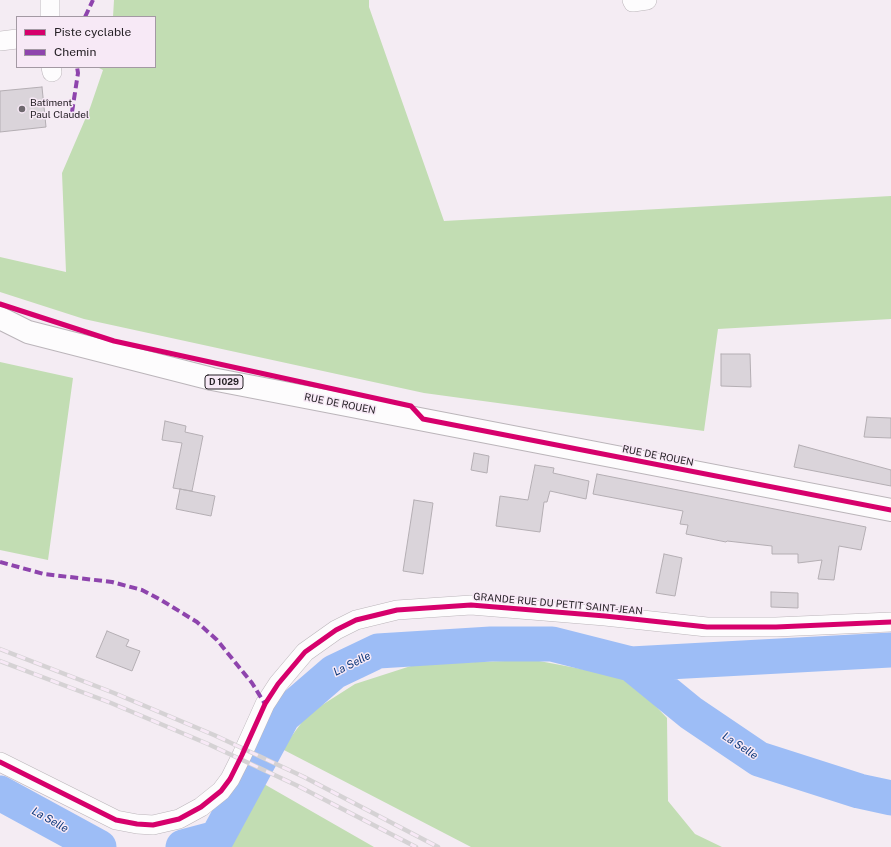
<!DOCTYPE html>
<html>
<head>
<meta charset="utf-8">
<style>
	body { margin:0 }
	#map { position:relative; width:891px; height:847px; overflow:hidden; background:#f4ecf3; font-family:"Public Sans",sans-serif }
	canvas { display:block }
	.legend { position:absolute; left:16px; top:16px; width:140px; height:52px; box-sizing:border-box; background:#f7e9f6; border:1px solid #a399a3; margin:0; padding:5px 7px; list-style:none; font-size:12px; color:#262126 }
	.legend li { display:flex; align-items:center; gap:8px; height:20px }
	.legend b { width:20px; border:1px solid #a399a3 }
</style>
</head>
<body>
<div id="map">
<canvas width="891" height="847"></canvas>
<ul class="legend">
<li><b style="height:5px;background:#d6006c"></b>Piste cyclable</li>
<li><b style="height:5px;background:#8e44ad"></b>Chemin</li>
</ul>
</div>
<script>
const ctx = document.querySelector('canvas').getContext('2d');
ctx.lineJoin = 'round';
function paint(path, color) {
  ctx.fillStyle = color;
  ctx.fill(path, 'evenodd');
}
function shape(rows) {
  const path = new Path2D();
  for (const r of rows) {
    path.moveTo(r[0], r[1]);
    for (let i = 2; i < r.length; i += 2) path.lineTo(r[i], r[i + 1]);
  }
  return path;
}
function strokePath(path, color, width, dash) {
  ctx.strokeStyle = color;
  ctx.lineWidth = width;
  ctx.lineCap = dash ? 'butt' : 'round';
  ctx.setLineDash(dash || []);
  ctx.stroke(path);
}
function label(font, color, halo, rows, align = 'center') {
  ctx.font = font + ' "Public Sans",sans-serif';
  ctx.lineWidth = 3;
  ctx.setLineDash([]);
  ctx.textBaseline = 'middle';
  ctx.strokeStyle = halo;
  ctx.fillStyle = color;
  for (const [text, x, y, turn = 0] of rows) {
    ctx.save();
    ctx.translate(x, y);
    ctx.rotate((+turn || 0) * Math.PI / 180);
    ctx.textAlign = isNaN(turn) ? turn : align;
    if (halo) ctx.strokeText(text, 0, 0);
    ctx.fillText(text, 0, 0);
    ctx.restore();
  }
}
paint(shape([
	[114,0,369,0,369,7,444,221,891,196,891,319,718,329,704,431,424,393,84,319,0,292,0,257,66,272,62,173,90,108,103,70,97,67,155,67,155,17,113,17],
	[0,362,73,378,48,560,0,550],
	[534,660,629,678,667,718,668,801,695,834,722,847,471,847,282,749,308,714,355,684,417,664],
	[264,784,374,847,226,847]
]), '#c2ddb3');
strokePath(shape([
	[631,664,691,713,759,759,859,791,891,798],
	[0,793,99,847],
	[183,847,217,838,283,716,334,672,378,651,491,644,552,644,631,664,891,650]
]), '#9dbdf6', 35);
const building = shape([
	[42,87,46,127,0,132,0,91,42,87],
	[721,354,750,354,751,387,721,386,721,354],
	[867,417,891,418,891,438,864,437,867,417],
	[165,421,186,426,185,432,203,436,192,491,173,488,182,443,162,440,165,421],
	[799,445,891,470,891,486,794,467,799,445],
	[474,453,489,456,487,473,471,470,474,453],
	[535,465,554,468,553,473,589,481,586,499,550,491,547,502,544,502,540,532,496,526,500,496,528,500,535,465],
	[597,474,866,527,861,550,839,546,834,580,818,579,822,560,798,563,798,554,772,554,772,546,727,541,726,542,686,534,688,525,680,524,683,511,593,494,597,474],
	[180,489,215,496,211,516,176,509,180,489],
	[414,500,433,503,423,574,403,571,414,500],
	[664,554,682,558,675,596,656,593,664,554],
	[771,592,798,593,798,608,771,607,771,592],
	[107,631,129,640,126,646,140,651,132,671,96,657,107,631]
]);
paint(building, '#dad4da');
strokePath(building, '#b4aeb3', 1);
const minor = shape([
	[632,0,633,2,647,0],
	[50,17,50,0],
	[0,41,17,39],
	[51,67,52,72],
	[0,762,116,820,137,824,153,825,179,819,201,807,221,791,230,779,242,755,265,704,278,684,305,652,336,630,356,620,397,610,471,605,605,616,707,627,776,627,891,622]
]);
const major = shape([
	[0,318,28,332,212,379,891,510]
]);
strokePath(minor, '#bbb5ba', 20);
strokePath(major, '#bbb5ba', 24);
strokePath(minor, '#fdfcfd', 19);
strokePath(major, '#fdfcfd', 22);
const rail = shape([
	[0,649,114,693,214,735,304,777,438,847],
	[0,661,111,703,208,744,298,786,416,847]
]);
strokePath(rail, '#d5d2d4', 4.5);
strokePath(rail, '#f7e9f6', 3, [9]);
strokePath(shape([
	[85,17,93,0],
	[72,112,78,73,77,67],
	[0,562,44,574,112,582,142,590,161,600,197,622,217,640,252,683,265,704]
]), '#8e44ad', 4, [8, 4]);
strokePath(shape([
	[0,304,114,341,411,406,423,419,891,510],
	[0,762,116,820,137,824,153,825,179,819,201,807,221,791,230,779,242,755,265,704,278,684,305,652,336,630,356,620,397,610,471,605,605,616,707,627,776,627,891,622]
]), '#d6006c', 5);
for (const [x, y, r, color] of [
	[22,109,4,"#6e686e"]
]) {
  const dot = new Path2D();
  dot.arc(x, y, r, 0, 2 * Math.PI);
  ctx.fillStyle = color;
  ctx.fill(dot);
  strokePath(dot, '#f7e9f6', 1.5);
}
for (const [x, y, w] of [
	[224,382,38]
]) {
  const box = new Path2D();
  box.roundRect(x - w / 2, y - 7, w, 14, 3);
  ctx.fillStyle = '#f7e9f6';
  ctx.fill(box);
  strokePath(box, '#262126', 1);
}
label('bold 9px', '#262126', null, [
	["D 1029",224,382]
]);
label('10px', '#262126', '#f7e9f6', [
	["Batîment",30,103],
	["Paul Claudel",30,115]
], 'left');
label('10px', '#262126', '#f7e9f6', [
	["RUE DE ROUEN",340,404,11],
	["RUE DE ROUEN",658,456,11],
	["GRANDE RUE DU PETIT SAINT-JEAN",558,604,5]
]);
label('italic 11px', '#0c387b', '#f7e9f6', [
	["La Selle",352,664,-27],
	["La Selle",740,746,33],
	["La Selle",50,820,29]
]);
</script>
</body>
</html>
